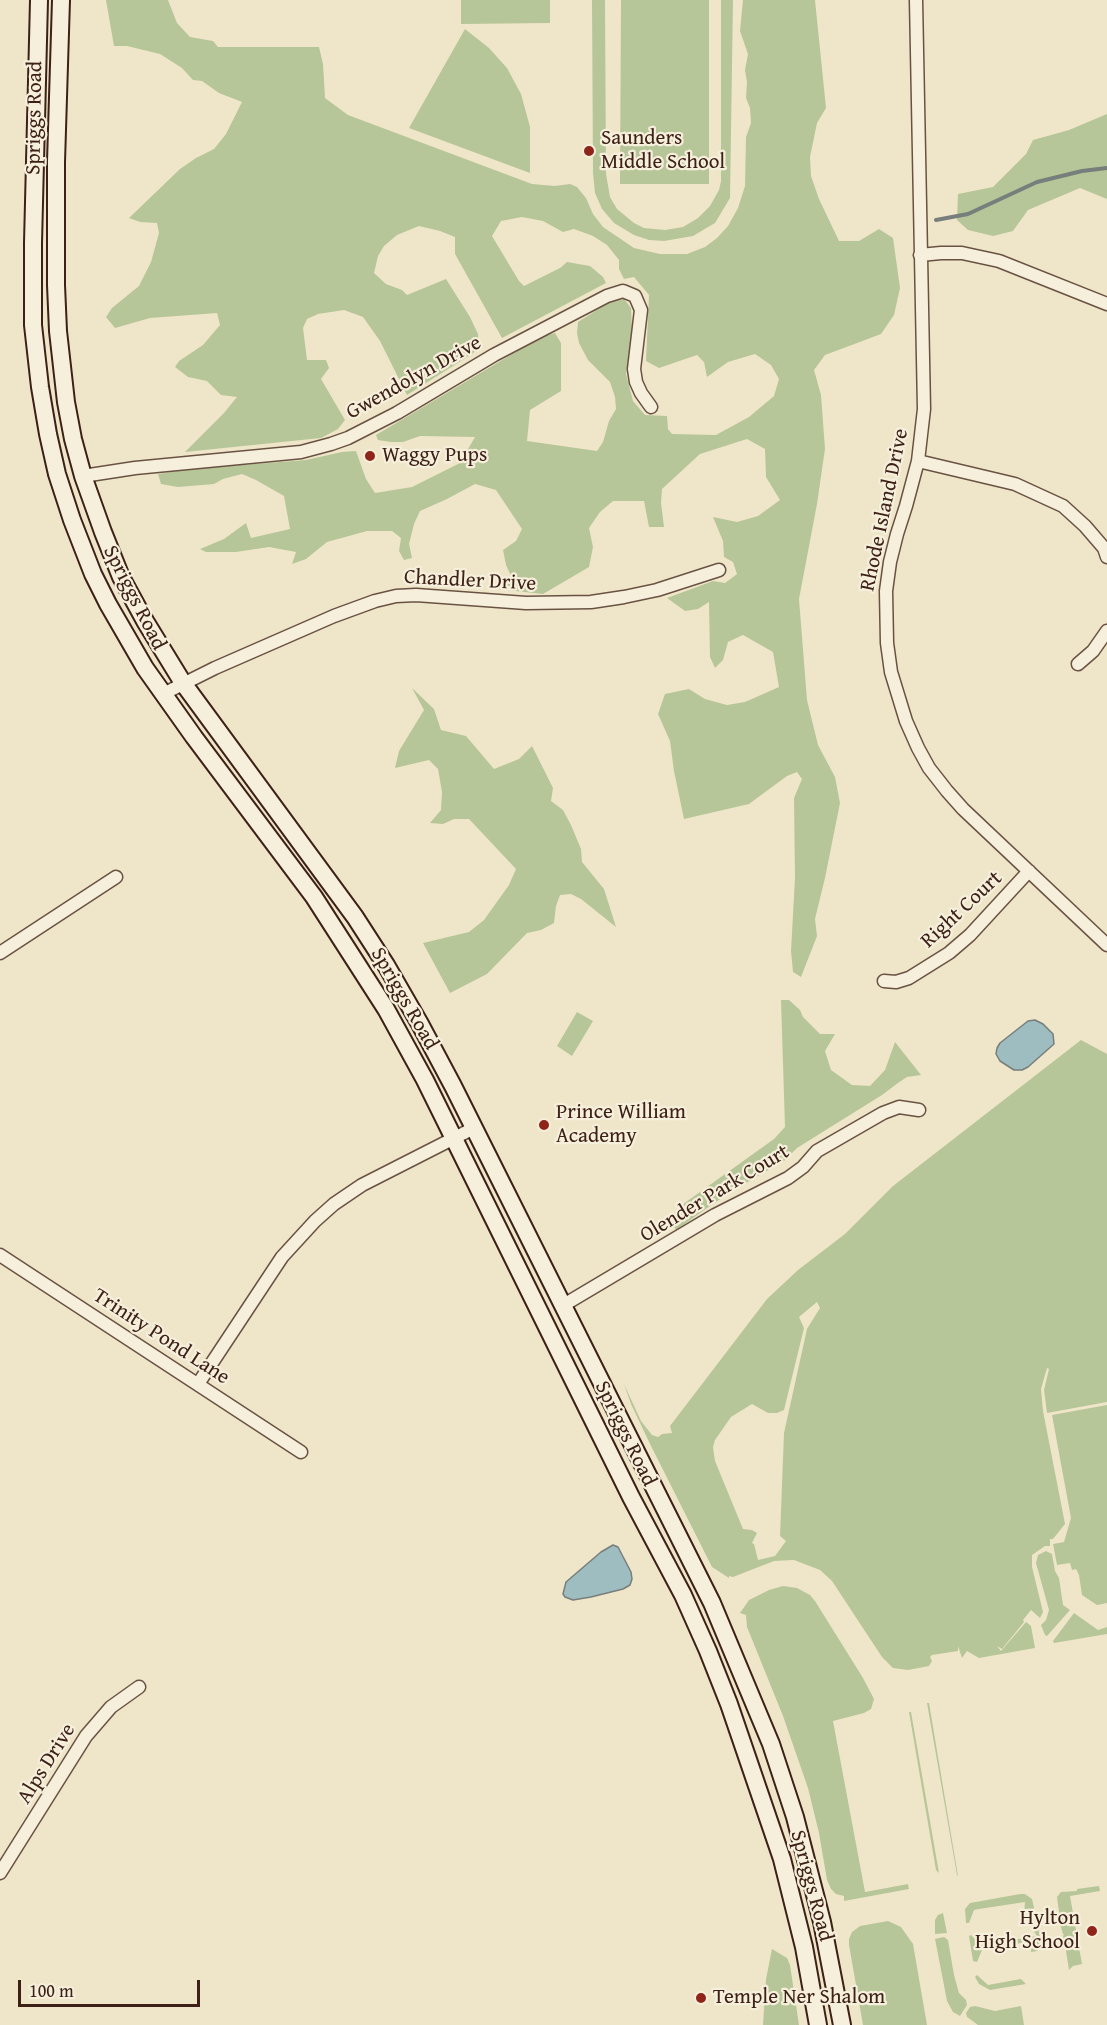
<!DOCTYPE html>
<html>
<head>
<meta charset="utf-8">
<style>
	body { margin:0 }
	#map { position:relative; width:1107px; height:2025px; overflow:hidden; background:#efe6c9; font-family:"Gentium Book Plus",serif }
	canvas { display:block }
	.scale { position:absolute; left:18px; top:1980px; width:182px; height:27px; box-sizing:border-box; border:3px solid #3d2016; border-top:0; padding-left:8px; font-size:18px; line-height:21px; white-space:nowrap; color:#3d2016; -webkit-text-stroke:4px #f5efdc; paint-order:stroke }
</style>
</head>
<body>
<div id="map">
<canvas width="1107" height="2025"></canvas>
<div class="scale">100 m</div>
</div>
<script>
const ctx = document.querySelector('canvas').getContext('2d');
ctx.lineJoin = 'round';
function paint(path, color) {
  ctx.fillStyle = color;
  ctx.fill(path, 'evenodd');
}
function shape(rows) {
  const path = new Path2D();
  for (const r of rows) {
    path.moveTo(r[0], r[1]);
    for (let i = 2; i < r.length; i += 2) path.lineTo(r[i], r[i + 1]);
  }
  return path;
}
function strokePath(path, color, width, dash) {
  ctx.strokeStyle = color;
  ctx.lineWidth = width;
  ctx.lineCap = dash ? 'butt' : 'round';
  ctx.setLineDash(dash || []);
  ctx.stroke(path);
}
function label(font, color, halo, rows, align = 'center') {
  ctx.font = font + ' "Gentium Book Plus",serif';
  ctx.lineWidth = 4.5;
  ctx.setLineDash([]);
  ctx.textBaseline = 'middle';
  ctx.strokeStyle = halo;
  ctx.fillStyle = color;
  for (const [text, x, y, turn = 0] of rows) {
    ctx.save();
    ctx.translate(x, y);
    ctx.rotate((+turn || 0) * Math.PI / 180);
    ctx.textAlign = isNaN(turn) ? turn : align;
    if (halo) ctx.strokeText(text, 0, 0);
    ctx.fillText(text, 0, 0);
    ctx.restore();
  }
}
paint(shape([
	[106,0,168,0,177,23,190,37,213,41,218,47,319,47,323,64,325,98,348,115,532,184,555,186,570,184,577,187,586,198,593,214,603,227,634,248,660,254,687,254,705,247,717,238,728,226,738,208,745,186,746,137,751,123,750,108,746,98,747,82,745,70,748,54,740,31,743,0,815,0,826,108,817,123,810,157,811,176,819,199,839,241,859,241,879,229,893,238,900,288,894,315,881,334,825,355,814,370,821,395,825,449,817,504,799,599,807,700,818,745,835,777,840,803,825,878,815,919,817,936,801,977,793,972,791,951,795,878,794,798,802,779,797,772,787,776,749,804,684,819,674,771,670,741,658,714,665,694,689,689,705,699,727,705,745,702,779,687,773,652,743,635,728,642,723,660,715,668,710,657,709,602,698,609,685,611,667,598,713,581,725,583,737,574,733,562,724,557,723,541,713,517,737,522,758,516,780,500,766,477,765,449,747,439,700,454,662,489,661,503,664,527,649,527,644,501,613,501,600,512,589,528,593,547,589,567,543,594,497,589,512,578,506,565,503,550,516,541,522,529,496,490,475,484,447,499,420,511,414,524,409,544,412,558,404,560,399,551,401,538,392,531,367,531,327,542,306,559,292,564,296,552,269,547,236,552,206,552,200,549,224,539,246,523,251,538,290,529,284,496,256,480,242,474,223,479,214,484,178,487,161,484,158,474,190,469,306,460,342,452,356,451,366,479,375,493,412,487,460,463,475,437,420,436,403,442,391,442,378,440,376,435,524,347,544,336,555,333,561,343,561,391,530,410,527,441,597,451,603,442,609,421,616,409,615,397,610,382,588,360,579,343,577,333,578,322,611,301,624,299,631,308,632,331,626,374,633,401,645,415,667,416,668,429,672,434,716,435,749,417,774,396,779,379,771,365,755,354,728,362,707,377,704,362,697,355,659,368,646,361,649,295,634,277,624,279,619,269,619,260,607,245,593,236,574,229,563,232,543,221,522,217,501,221,492,236,519,281,524,286,560,268,567,262,590,266,603,277,606,283,502,338,455,254,455,237,440,231,419,226,397,235,384,246,378,256,374,273,386,284,402,290,407,295,446,279,470,317,478,334,479,348,472,354,407,395,380,341,363,317,344,310,318,314,307,319,303,328,307,360,326,360,329,368,321,379,345,420,338,429,321,438,185,452,224,413,237,397,221,395,207,381,188,377,175,367,179,361,203,345,220,325,217,313,150,318,115,328,106,317,112,308,139,286,151,262,159,233,157,223,140,222,129,218,180,169,196,158,214,149,226,134,242,102,219,93,202,81,193,80,182,68,160,54,127,46,114,46],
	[461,0,550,0,550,23,461,24],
	[592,0,605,0,606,174,610,197,617,209,634,223,644,228,665,230,683,227,698,218,710,206,719,190,721,181,721,0,733,0,730,198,715,223,693,236,664,241,649,240,634,235,614,223,602,209,595,193,593,173],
	[621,0,709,0,709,184,620,184],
	[465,29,489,48,507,68,521,94,530,127,530,173,409,128],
	[1107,114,1107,199,1080,188,1028,210,1013,231,993,236,968,230,957,220,958,194,993,187,1026,154,1033,140,1069,130],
	[412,688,434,709,441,730,466,736,494,769,519,759,532,746,553,788,551,801,563,810,571,825,581,849,582,862,604,889,616,927,581,899,571,894,560,895,556,906,554,923,541,930,527,933,487,974,450,993,423,943,469,932,484,920,509,885,516,869,469,819,454,819,443,824,430,823,441,810,442,792,438,769,429,760,395,768,399,751,424,710],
	[781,1000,789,1000,800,1010,803,1017,820,1034,835,1034,825,1051,831,1070,852,1085,870,1086,885,1070,895,1042,921,1075,907,1077,898,1083,882,1095,797,1148,784,1161,730,1192,676,1230,669,1218,686,1202,774,1139,785,1127],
	[577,1012,593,1021,572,1056,557,1046],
	[1081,1040,1107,1054,1107,1402,1047,1413,1044,1390,1049,1369,1047,1368,1041,1389,1043,1411,1065,1524,1053,1539,1050,1539,1050,1546,1045,1546,1032,1555,1032,1567,1043,1612,1040,1618,1031,1610,1023,1620,1024,1622,1002,1649,997,1646,1001,1651,1026,1622,1031,1626,1035,1648,979,1658,967,1651,962,1658,958,1646,958,1651,932,1655,930,1657,932,1661,929,1666,908,1670,893,1668,882,1657,832,1581,820,1570,794,1560,774,1561,733,1577,729,1576,729,1578,712,1567,650,1444,631,1404,624,1384,641,1421,652,1435,658,1437,662,1434,672,1433,670,1426,767,1299,798,1270,845,1234,893,1186],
	[817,1302,820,1308,807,1329,784,1433,780,1536,786,1541,775,1556,758,1560,754,1544,752,1543,757,1533,752,1530,743,1529,715,1461,713,1447,715,1440,731,1417,752,1404,768,1413,777,1413,784,1410,804,1328,799,1317],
	[1107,1405,1107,1603,1097,1605,1082,1595,1079,1575,1076,1569,1072,1570,1070,1563,1057,1565,1053,1544,1064,1542,1071,1518,1052,1415],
	[1046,1551,1052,1554,1055,1571,1059,1578,1063,1605,1070,1610,1047,1636,1045,1635,1041,1625,1046,1620,1049,1610,1036,1563,1038,1555],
	[783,1586,797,1588,810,1595,815,1601,863,1678,874,1699,871,1709,864,1713,833,1721,865,1892,908,1884,909,1889,844,1901,844,1896,836,1894,831,1889,827,1880,819,1833,808,1788,783,1716,747,1627,746,1615,740,1613,749,1600,769,1590],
	[1074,1613,1098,1630,1107,1627,1107,1634,1054,1643,1053,1641],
	[927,1703,929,1703,958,1876,957,1875],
	[909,1712,911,1712,939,1873,936,1870],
	[1099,1886,1100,1891,1070,1896,1082,1964,1073,1966,1069,1970,1066,1951,1067,1950,1065,1946,1063,1936,1064,1934,1063,1934,1060,1924,1062,1919,1060,1919,1057,1897,1061,1892,1077,1891,1077,1889],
	[1020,1894,1025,1894,1032,1899,1034,1908,1030,1913,1024,1913,1025,1902,979,1909,974,1910,969,1923,966,1923,965,1909,970,1903],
	[943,1913,947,1933,935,1934,935,1920,938,1915],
	[888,1921,901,1927,913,1944,927,2025,863,2025,849,1945,849,1939,852,1932,860,1926],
	[1033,1925,1037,1925,1038,1927,1041,1942,1039,1949,1037,1951,1031,1952,1032,1941,982,1950,977,1962,973,1961,969,1936,971,1935,981,1945,1037,1936,1032,1928],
	[944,1937,948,1940,954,1975,959,1993,966,2000,967,2005,960,2016,953,2012,947,2001,935,1939],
	[772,1949,787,1958,790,1965,799,2025,763,2025,766,1979],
	[977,1975,988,1985,1021,1979,1026,1984,990,1990,979,1984,975,1977],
	[975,2006,995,2011,1021,2006,1024,2025,978,2025,967,2017,966,2013,970,2007]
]), '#b7c698');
const water = shape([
	[1035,1020,1043,1024,1053,1034,1054,1044,1028,1067,1022,1070,1014,1070,1000,1061,996,1054,997,1048,1000,1043,1028,1021,1035,1020],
	[613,1545,618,1547,631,1572,632,1579,630,1585,623,1589,591,1597,573,1600,565,1597,563,1594,566,1582,601,1552,613,1545]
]);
paint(water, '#9ebdc0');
strokePath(water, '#777e7c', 1.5);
strokePath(shape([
	[936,220,968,214,1037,182,1082,171,1107,168]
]), '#777e7c', 4);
const street = shape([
	[916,0,924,409,918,461,906,506,897,534,890,562,886,591,887,643,891,672,906,721,918,748,929,768,947,791,963,809,1107,945],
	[920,255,941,253,962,253,999,261,1107,304],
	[918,461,1015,484,1063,506,1085,526,1104,548,1107,557],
	[83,476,135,468,301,452,331,444,348,438,397,413,494,355,607,296,623,291,635,296,641,310,634,369,636,382,641,393,651,407],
	[1078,664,1093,651,1107,631],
	[163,694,215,668,334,616,375,601,396,596,416,595,526,603,591,602,624,597,657,590,719,570],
	[0,953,116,877],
	[884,981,896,982,909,978,949,953,970,935,1029,871],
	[0,1255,301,1452],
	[562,1306,715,1215,788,1178,803,1167,817,1151,883,1113,899,1107,919,1110],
	[198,1384,282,1257,315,1221,334,1204,362,1185,474,1128],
	[0,1873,86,1736,111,1707,139,1687]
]);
const secondary = shape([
	[39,0,33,243,33,325,40,387,48,434,57,474,72,520,93,574,108,604,145,668,194,737,314,897,386,1009,425,1080,631,1497,683,1595,708,1651,729,1704,782,1859,804,1947,818,2025],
	[61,0,56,162,56,285,58,331,66,402,73,439,83,476,103,532,121,577,145,621,183,683,355,917,386,965,420,1024,453,1086,712,1603,771,1744,795,1817,822,1922,842,2025]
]);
strokePath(street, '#6a5243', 15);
strokePath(secondary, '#3d2016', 20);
strokePath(street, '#f5efdc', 12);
strokePath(secondary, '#f5efdc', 16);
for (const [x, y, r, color] of [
	[589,151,6,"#8f2418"],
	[370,456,6,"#8f2418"],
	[544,1125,6,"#8f2418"],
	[1092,1931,6,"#8f2418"],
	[701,1998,6,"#8f2418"]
]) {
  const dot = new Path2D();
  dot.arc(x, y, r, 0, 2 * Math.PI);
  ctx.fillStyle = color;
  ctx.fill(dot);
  strokePath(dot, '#f5efdc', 2);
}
label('21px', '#3d2016', '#f5efdc', [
	["Spriggs Road",35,118,-89],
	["Gwendolyn Drive",414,378,-29],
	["Rhode Island Drive",885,510,-78],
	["Chandler Drive",470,581,3],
	["Spriggs Road",134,598,63],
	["Right Court",962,910,-43],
	["Spriggs Road",404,999,60],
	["Olender Park Court",715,1194,-31],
	["Trinity Pond Lane",161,1337,33],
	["Spriggs Road",625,1434,64],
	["Alps Drive",47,1764,-58],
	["Spriggs Road",811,1886,75]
]);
label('21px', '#3d2016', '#f5efdc', [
	["Saunders",601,139],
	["Middle School",601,163],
	["Waggy Pups",382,456],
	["Prince William",556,1113],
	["Academy",556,1137],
	["Hylton",1080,1919,"right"],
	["High School",1080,1943,"right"],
	["Temple Ner Shalom",713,1998]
], 'left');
</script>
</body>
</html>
